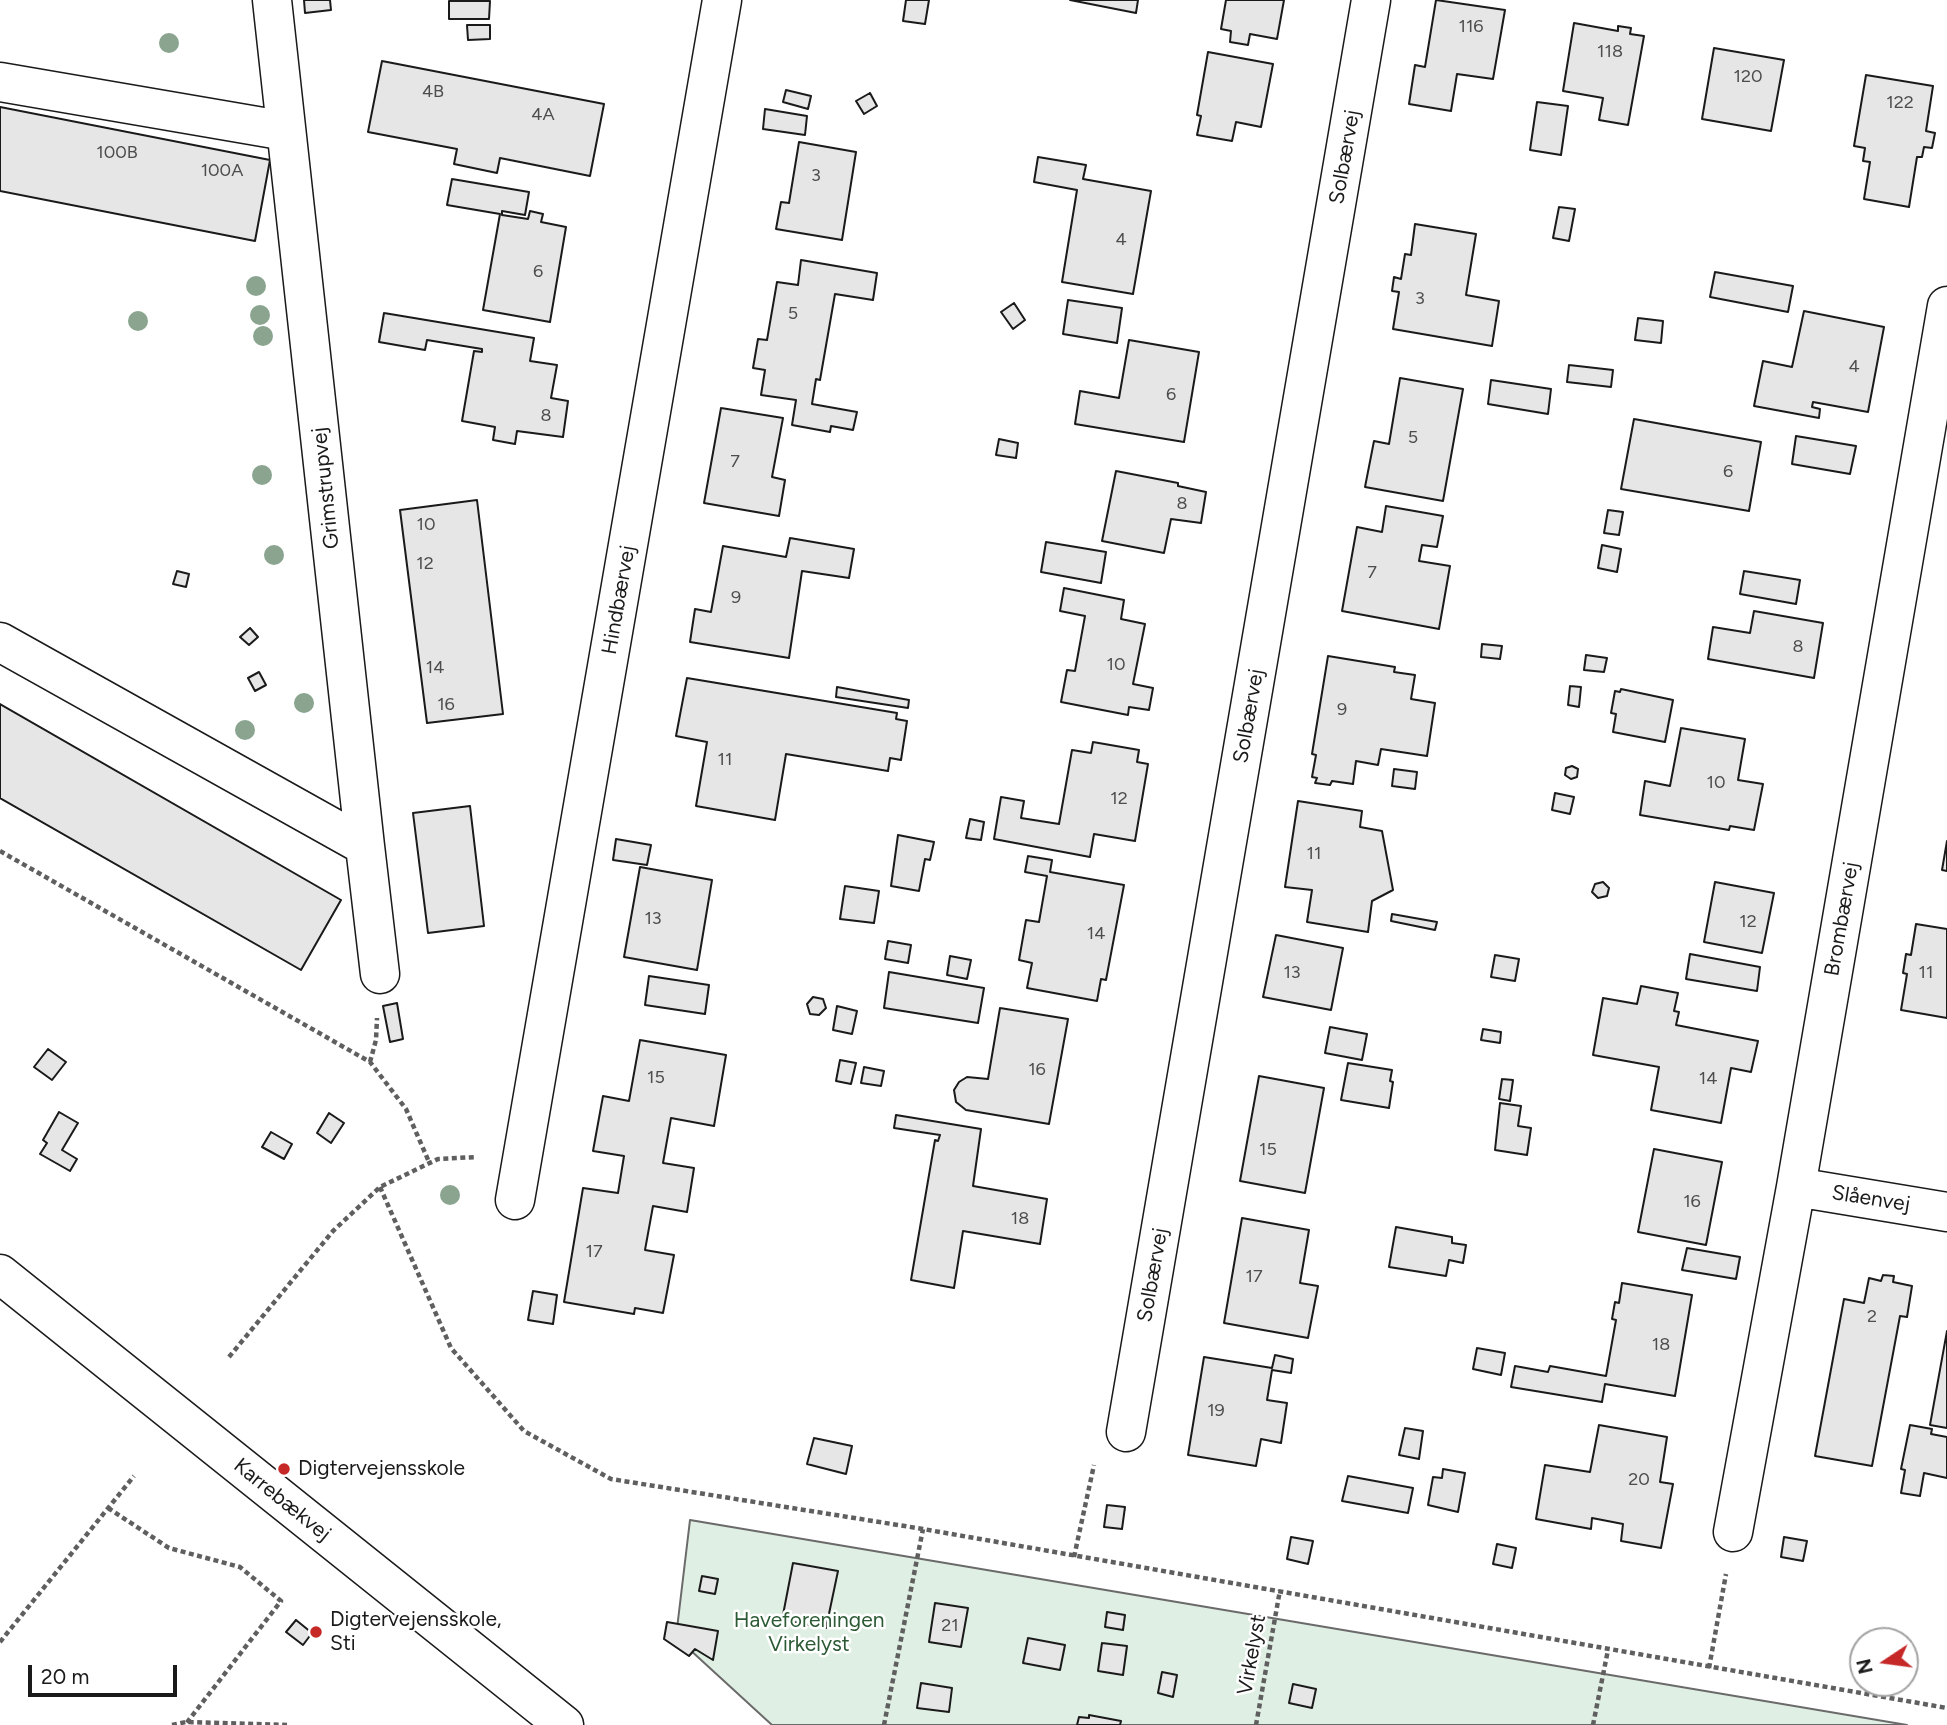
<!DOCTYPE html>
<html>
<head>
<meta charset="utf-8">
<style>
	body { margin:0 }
	#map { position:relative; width:1947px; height:1725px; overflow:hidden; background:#fff; font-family:Figtree,sans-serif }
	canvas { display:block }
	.north { position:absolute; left:1849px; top:1627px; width:70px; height:70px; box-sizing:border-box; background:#fff; border:2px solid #a3a3a3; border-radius:50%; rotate:257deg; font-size:19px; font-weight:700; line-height:28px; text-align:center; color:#1a1a1a }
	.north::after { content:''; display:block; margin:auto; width:24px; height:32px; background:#c62828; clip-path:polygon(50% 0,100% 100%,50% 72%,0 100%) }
	.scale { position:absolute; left:28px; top:1665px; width:149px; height:32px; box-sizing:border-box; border:4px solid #1a1a1a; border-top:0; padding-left:9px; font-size:21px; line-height:24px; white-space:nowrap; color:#1a1a1a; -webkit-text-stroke:5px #fff; paint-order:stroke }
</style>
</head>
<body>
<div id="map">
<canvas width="1947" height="1725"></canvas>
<div class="north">N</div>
<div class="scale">20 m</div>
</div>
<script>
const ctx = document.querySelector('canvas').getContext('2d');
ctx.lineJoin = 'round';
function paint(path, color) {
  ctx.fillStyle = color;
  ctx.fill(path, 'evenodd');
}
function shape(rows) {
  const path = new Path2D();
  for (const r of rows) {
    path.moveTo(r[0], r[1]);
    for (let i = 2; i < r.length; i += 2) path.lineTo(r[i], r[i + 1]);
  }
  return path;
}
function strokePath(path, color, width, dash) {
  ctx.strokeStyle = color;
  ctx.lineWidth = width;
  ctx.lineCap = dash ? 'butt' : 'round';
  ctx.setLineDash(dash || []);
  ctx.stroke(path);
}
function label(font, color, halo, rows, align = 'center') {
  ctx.font = font + ' Figtree,sans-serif';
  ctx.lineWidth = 5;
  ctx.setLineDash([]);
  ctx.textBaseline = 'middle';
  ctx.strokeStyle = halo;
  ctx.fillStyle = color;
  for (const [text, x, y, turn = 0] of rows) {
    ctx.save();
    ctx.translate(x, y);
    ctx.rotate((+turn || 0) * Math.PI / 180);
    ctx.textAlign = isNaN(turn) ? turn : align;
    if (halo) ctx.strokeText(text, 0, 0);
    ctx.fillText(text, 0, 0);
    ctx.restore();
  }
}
const green = shape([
	[690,1520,1907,1725,772,1725,676,1637,690,1520]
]);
paint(green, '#e0efe3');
strokePath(green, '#6a6a6a', 2);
const building = shape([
	[304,0,330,0,331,10,305,13,304,0],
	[906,0,929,0,925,24,903,21,906,0],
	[1070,0,1138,0,1136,13,1070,0],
	[1226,0,1284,0,1277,39,1250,34,1248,45,1230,42,1231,31,1221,29,1226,0],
	[1436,0,1505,10,1493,79,1457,74,1451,111,1409,104,1415,65,1425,67,1436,0],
	[449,1,490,1,489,19,449,19,449,1],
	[1574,23,1618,31,1618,26,1631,28,1630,34,1644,36,1628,125,1599,120,1603,98,1563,91,1574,23],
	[467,25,490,25,490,39,468,40,467,25],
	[1714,48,1784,60,1771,131,1702,119,1714,48],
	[1208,52,1273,64,1261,127,1236,122,1232,141,1197,135,1201,116,1197,115,1208,52],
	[382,61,604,104,590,176,500,158,497,173,454,164,457,149,368,132,382,61],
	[1866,75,1933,86,1926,131,1935,133,1932,148,1924,147,1922,157,1917,157,1909,207,1864,199,1870,162,1863,161,1865,148,1854,146,1866,75],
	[786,90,811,96,808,109,783,102,786,90],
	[870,93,877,106,864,114,856,101,870,93],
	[1537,102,1568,106,1561,155,1530,150,1537,102],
	[0,107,270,160,255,241,0,191,0,107],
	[765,109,807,116,805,135,763,129,765,109],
	[799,142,856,152,842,240,776,229,781,202,789,203,799,142],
	[1038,157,1086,165,1083,179,1151,191,1133,294,1062,282,1077,190,1034,182,1038,157],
	[452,179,529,192,525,215,502,211,502,215,528,219,530,211,543,214,541,222,566,227,550,322,483,310,500,214,447,205,452,179],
	[1559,207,1575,209,1569,241,1553,238,1559,207],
	[1415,224,1476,234,1466,295,1499,301,1492,346,1393,329,1399,292,1392,291,1394,277,1401,279,1405,254,1411,255,1415,224],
	[801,260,877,273,873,300,835,294,820,380,816,379,812,404,857,412,853,430,831,426,830,432,792,425,796,400,761,395,765,370,753,368,758,339,767,340,777,282,798,285,801,260],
	[1715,272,1793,286,1788,312,1710,297,1715,272],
	[1068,300,1122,308,1117,343,1063,334,1068,300],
	[1014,303,1025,320,1013,329,1001,312,1014,303],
	[1804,311,1884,327,1868,412,1813,402,1812,407,1820,409,1819,418,1754,406,1763,361,1792,367,1804,311],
	[384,313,534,338,530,361,557,365,551,398,568,401,563,437,517,431,515,444,493,440,495,427,462,421,474,351,482,352,482,349,427,340,425,350,379,342,384,313],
	[1638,318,1663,321,1661,343,1635,340,1638,318],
	[1129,340,1199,352,1184,442,1075,424,1080,391,1119,398,1129,340],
	[1569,365,1613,370,1611,387,1567,382,1569,365],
	[1400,378,1463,389,1443,501,1365,487,1374,441,1389,444,1400,378],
	[1491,380,1551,389,1548,414,1488,404,1491,380],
	[721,408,783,418,772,477,785,480,779,516,704,503,721,408],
	[1634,419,1761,442,1749,511,1621,489,1634,419],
	[1796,436,1856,446,1850,474,1792,464,1796,436],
	[999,439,1018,443,1016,458,996,455,999,439],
	[1116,471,1178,483,1178,486,1206,492,1201,523,1171,519,1164,553,1102,541,1116,471],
	[477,500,503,714,427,723,400,510,477,500],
	[1386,506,1443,516,1437,547,1422,545,1419,561,1450,566,1439,629,1342,611,1357,527,1382,532,1386,506],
	[1608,510,1623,512,1619,535,1604,533,1608,510],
	[790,538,854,549,849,578,802,571,789,658,690,642,695,609,711,612,723,546,786,557,790,538],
	[1046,542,1106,552,1101,583,1041,572,1046,542],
	[1602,545,1621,549,1617,572,1598,568,1602,545],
	[177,571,189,574,186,587,173,584,177,571],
	[1744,571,1800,580,1796,604,1740,594,1744,571],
	[1064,588,1124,600,1121,619,1145,624,1133,684,1153,688,1149,710,1129,707,1128,715,1061,702,1067,670,1075,671,1085,616,1060,611,1064,588],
	[1754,611,1823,623,1814,678,1708,659,1713,627,1750,633,1754,611],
	[250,628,258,637,249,645,240,637,250,628],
	[1482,644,1502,646,1500,659,1481,657,1482,644],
	[1586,655,1607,658,1604,672,1584,670,1586,655],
	[1328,656,1395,667,1394,672,1415,675,1411,699,1435,703,1427,756,1381,749,1378,765,1356,761,1353,784,1332,781,1330,785,1315,783,1317,778,1312,777,1316,755,1312,754,1328,656],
	[259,672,266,685,255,691,248,678,259,672],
	[687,678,897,713,896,719,907,721,901,760,890,758,888,771,786,754,775,820,696,806,707,742,676,736,687,678],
	[1570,686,1581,687,1579,707,1568,705,1570,686],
	[837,687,909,700,908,708,836,697,837,687],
	[1621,689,1673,700,1665,742,1613,732,1616,714,1611,713,1615,691,1620,692,1621,689],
	[0,704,341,900,301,970,0,798,0,704],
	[1681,728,1745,739,1738,780,1763,784,1754,830,1730,826,1729,830,1640,815,1645,781,1670,786,1681,728],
	[1093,742,1139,750,1137,762,1148,764,1135,841,1094,834,1090,857,994,839,1001,797,1024,801,1021,818,1059,824,1072,750,1091,753,1093,742],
	[1572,766,1578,769,1577,777,1571,779,1565,775,1566,768,1572,766],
	[1394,769,1417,772,1415,789,1392,786,1394,769],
	[1555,793,1574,797,1570,814,1552,810,1555,793],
	[1298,801,1362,811,1360,827,1382,831,1393,890,1372,901,1368,932,1307,922,1312,890,1285,887,1298,801],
	[470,806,484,926,428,933,413,813,470,806],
	[970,819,984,822,981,840,966,838,970,819],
	[898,835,934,842,930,860,925,859,919,891,891,886,898,835],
	[616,839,651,845,647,865,613,860,616,839],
	[1947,841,1947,871,1942,870,1947,841],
	[1028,856,1052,860,1050,872,1124,885,1106,980,1101,979,1097,1001,1027,988,1032,963,1019,960,1026,920,1039,922,1047,876,1025,872,1028,856],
	[640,867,712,880,697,970,624,957,640,867],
	[1603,882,1609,888,1607,896,1598,898,1592,892,1595,884,1603,882],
	[1715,882,1774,893,1762,953,1704,942,1715,882],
	[845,886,879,891,874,923,840,919,845,886],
	[1392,914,1437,922,1435,930,1391,921,1392,914],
	[1916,924,1947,929,1947,1018,1901,1010,1907,974,1903,973,1906,954,1911,955,1916,924],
	[1276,935,1343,948,1331,1010,1263,997,1276,935],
	[888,941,911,945,908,963,885,959,888,941],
	[1690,954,1760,967,1757,991,1686,979,1690,954],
	[1495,955,1519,959,1515,981,1491,977,1495,955],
	[950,956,971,960,967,979,947,975,950,956],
	[889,972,984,988,978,1023,884,1008,889,972],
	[649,976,709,985,705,1014,645,1005,649,976],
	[1641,986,1678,993,1674,1011,1679,1012,1676,1025,1758,1041,1751,1072,1731,1068,1721,1123,1651,1110,1659,1067,1593,1055,1603,998,1637,1004,1641,986],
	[813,997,823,999,826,1008,819,1015,810,1014,807,1004,813,997],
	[397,1003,403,1039,390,1042,383,1006,397,1003],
	[837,1006,857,1011,852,1034,833,1030,837,1006],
	[1000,1008,1068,1019,1049,1124,966,1110,956,1102,954,1090,959,1082,967,1077,988,1079,1000,1008],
	[1330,1027,1367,1034,1362,1060,1325,1053,1330,1027],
	[1483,1029,1501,1032,1500,1043,1481,1040,1483,1029],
	[640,1040,726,1055,714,1126,671,1118,663,1163,694,1168,687,1212,653,1206,645,1250,674,1255,663,1313,635,1308,634,1314,564,1302,583,1188,618,1193,624,1156,593,1151,603,1096,629,1101,640,1040],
	[48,1049,66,1062,52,1080,34,1067,48,1049],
	[840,1060,856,1063,851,1084,836,1081,840,1060],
	[1348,1063,1392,1070,1390,1081,1393,1082,1389,1108,1341,1100,1348,1063],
	[864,1067,884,1071,881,1086,861,1083,864,1067],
	[1259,1076,1324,1088,1305,1193,1240,1181,1259,1076],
	[1502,1079,1513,1080,1510,1101,1499,1099,1502,1079],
	[1500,1103,1521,1106,1518,1126,1531,1128,1527,1155,1495,1150,1500,1103],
	[59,1112,78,1123,62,1150,77,1159,70,1171,40,1154,47,1143,43,1140,59,1112],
	[329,1113,344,1123,331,1143,317,1133,329,1113],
	[896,1115,981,1129,973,1186,1047,1199,1040,1244,963,1231,954,1288,911,1280,935,1140,938,1141,940,1135,894,1128,896,1115],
	[271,1132,292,1144,284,1159,262,1147,271,1132],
	[1654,1149,1722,1162,1706,1245,1638,1232,1654,1149],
	[1242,1218,1309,1230,1300,1283,1318,1286,1308,1338,1224,1323,1242,1218],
	[1396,1227,1452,1237,1452,1243,1466,1245,1463,1263,1449,1260,1446,1276,1389,1267,1396,1227],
	[1687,1248,1740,1257,1736,1279,1682,1270,1687,1248],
	[1883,1275,1894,1276,1893,1282,1912,1286,1907,1317,1900,1316,1872,1466,1815,1456,1844,1299,1864,1303,1869,1278,1881,1281,1883,1275],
	[1622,1283,1692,1295,1675,1396,1605,1384,1602,1402,1511,1387,1515,1366,1548,1372,1550,1366,1606,1376,1616,1320,1612,1319,1615,1302,1619,1303,1622,1283],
	[533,1291,557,1295,553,1324,528,1320,533,1291],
	[1947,1331,1947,1428,1930,1425,1947,1331],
	[1477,1348,1505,1353,1501,1375,1473,1369,1477,1348],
	[1275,1355,1293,1359,1291,1373,1272,1370,1267,1400,1287,1403,1281,1443,1261,1439,1256,1466,1188,1455,1204,1357,1272,1368,1275,1355],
	[1599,1425,1667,1437,1660,1482,1673,1484,1661,1548,1621,1541,1623,1524,1592,1518,1591,1529,1536,1519,1545,1465,1590,1472,1599,1425],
	[1910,1425,1932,1429,1931,1434,1947,1437,1947,1478,1924,1473,1920,1496,1901,1493,1905,1470,1901,1469,1910,1425],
	[1405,1428,1423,1431,1419,1459,1399,1455,1405,1428],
	[814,1438,852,1446,846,1474,807,1464,814,1438],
	[1443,1469,1465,1473,1458,1512,1428,1505,1433,1477,1442,1478,1443,1469],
	[1348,1476,1413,1488,1408,1513,1342,1501,1348,1476],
	[1107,1505,1125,1507,1122,1529,1104,1527,1107,1505],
	[1291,1537,1313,1541,1308,1564,1287,1559,1291,1537],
	[1784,1537,1807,1541,1803,1561,1781,1557,1784,1537],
	[1497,1544,1516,1548,1512,1568,1493,1564,1497,1544],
	[793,1563,838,1571,826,1628,782,1620,793,1563],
	[702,1576,718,1579,715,1594,699,1591,702,1576],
	[935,1603,968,1608,961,1647,929,1642,935,1603],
	[1107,1612,1125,1615,1123,1630,1105,1627,1107,1612],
	[296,1620,312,1633,303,1645,286,1632,296,1620],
	[667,1622,718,1631,713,1660,695,1649,689,1656,664,1639,667,1622],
	[1028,1638,1065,1645,1060,1670,1023,1663,1028,1638],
	[1102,1643,1127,1646,1123,1675,1098,1671,1102,1643],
	[1162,1672,1177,1675,1173,1697,1158,1693,1162,1672],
	[921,1683,952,1688,949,1712,917,1708,921,1683],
	[1293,1684,1316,1689,1312,1708,1289,1703,1293,1684],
	[1089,1715,1121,1721,1120,1725,1077,1725,1079,1717,1089,1718,1089,1715]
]);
paint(building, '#e6e6e6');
strokePath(building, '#1a1a1a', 2);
const minor = shape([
	[0,82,286,131],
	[0,642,365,846,272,0],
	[365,846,380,974],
	[1796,1187,1947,1212],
	[515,1200,722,0],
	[0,1274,564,1725],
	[1126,1432,1371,0],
	[1733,1532,1796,1187,1947,306]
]);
strokePath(minor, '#1a1a1a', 41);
strokePath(shape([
	[0,851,370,1062,406,1109,429,1162],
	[370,1062,376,1040,377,1018],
	[380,1187,451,1348,524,1431,611,1479,923,1529,1947,1708],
	[229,1357,333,1231,380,1187,438,1159,477,1157],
	[108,1508,169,1548,240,1567,281,1601,185,1725],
	[1074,1557,1094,1465],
	[0,1642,134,1476],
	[1709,1668,1726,1574],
	[172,1725,186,1722,287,1725],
	[884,1725,923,1529],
	[1256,1725,1280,1590],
	[1593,1725,1608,1650]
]), '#5f5f5f', 4.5, [5, 3.5]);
strokePath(minor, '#fff', 38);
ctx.fillStyle = '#8aa48f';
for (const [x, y] of [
	[169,43],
	[256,286],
	[260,315],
	[138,321],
	[263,336],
	[262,475],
	[274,555],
	[304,703],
	[245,730],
	[450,1195]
]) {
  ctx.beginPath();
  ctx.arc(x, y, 10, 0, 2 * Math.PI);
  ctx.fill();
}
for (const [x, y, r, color] of [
	[284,1469,7,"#c62828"],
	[316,1632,7,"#c62828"]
]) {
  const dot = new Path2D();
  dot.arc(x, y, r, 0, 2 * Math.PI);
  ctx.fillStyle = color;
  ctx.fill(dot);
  strokePath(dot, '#fff', 2.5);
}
label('18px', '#4d4d4d', null, [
	["116",1471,27],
	["118",1610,52],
	["120",1748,77],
	["4B",433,92],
	["122",1900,103],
	["4A",543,115],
	["100B",117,153],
	["100A",222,171],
	["3",816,176],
	["4",1121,240],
	["6",538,272],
	["3",1420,299],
	["5",793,314],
	["4",1854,367],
	["6",1171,395],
	["8",546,416],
	["5",1413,438],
	["7",735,462],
	["6",1728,472],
	["8",1182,504],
	["10",426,525],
	["12",425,564],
	["7",1372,573],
	["9",736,598],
	["8",1798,647],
	["10",1116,665],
	["14",435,668],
	["16",446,705],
	["9",1342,710],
	["11",725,760],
	["10",1716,783],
	["12",1119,799],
	["11",1314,854],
	["13",653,919],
	["12",1748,922],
	["14",1096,934],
	["13",1292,973],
	["11",1926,973],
	["16",1037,1070],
	["15",656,1078],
	["14",1708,1079],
	["15",1268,1150],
	["16",1692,1202],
	["18",1020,1219],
	["17",594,1252],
	["17",1254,1277],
	["2",1872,1317],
	["18",1661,1345],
	["19",1216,1411],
	["20",1639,1480],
	["21",950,1626]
]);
label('21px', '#1a1a1a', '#fff', [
	["Solbærvej",1345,157,-80],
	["Grimstrupvej",326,488,-96],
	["Hindbærvej",619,600,-80],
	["Solbærvej",1249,716,-80],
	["Brombærvej",1842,919,-80],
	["Slåenvej",1871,1199,9],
	["Solbærvej",1153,1275,-80],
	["Karrebækvej",282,1500,39],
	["Virkelyst",1252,1655,-80]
]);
label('21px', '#1a1a1a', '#fff', [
	["Digtervejensskole",298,1469],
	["Digtervejensskole,",330,1620],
	["Sti",330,1644]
], 'left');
label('21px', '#2b5a34', '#fff', [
	["Haveforeningen",809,1621],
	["Virkelyst",809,1645]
]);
</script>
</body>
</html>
